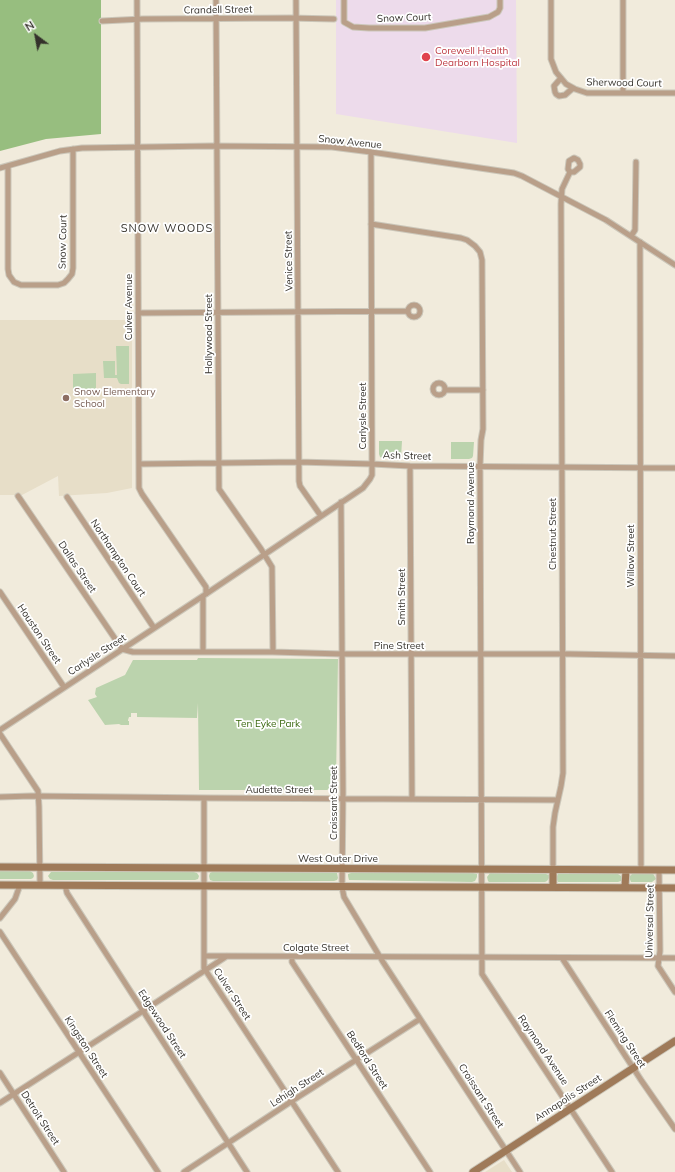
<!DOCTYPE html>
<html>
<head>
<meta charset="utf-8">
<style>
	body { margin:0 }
	#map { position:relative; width:675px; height:1172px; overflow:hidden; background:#f1ebdc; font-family:Mulish,sans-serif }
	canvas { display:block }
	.north { position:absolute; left:16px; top:16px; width:40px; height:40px; -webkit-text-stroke:3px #fff; paint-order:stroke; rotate:328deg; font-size:11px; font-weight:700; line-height:16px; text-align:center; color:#34312b }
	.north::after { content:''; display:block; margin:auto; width:14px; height:18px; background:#34312b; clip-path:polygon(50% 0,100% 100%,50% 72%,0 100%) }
</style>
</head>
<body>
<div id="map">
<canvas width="675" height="1172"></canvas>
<div class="north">N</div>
</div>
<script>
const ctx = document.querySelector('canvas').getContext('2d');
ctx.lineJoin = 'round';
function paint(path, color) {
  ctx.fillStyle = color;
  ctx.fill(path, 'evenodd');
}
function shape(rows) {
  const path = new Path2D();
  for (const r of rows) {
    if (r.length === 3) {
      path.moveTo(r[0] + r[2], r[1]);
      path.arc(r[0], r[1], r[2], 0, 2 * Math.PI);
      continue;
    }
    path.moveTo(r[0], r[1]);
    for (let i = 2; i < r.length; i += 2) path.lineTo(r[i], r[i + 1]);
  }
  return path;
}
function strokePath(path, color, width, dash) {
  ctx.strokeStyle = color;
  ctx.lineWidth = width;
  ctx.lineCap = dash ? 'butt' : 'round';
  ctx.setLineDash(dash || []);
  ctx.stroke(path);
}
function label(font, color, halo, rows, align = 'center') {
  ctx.font = font + ' Mulish,sans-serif';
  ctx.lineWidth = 3.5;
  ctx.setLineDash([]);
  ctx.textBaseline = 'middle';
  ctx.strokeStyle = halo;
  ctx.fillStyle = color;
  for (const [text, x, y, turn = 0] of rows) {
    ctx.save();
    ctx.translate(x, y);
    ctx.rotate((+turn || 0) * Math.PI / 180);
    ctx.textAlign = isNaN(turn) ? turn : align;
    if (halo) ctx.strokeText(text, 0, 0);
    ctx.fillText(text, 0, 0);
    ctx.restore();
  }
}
paint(shape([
	[0,320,132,320,132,488,107,493,59,496,58,476,22,495,0,495],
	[504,1160,512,1172,485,1172]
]), '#e7dec8');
paint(shape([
	[336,0,516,0,517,143,336,114]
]), '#eddbeb');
paint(shape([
	[116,346,129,346,129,384,121,384,119,383,117,378,104,378,103,361,115,361,115,375,117,375],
	[96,373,96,389,73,389,73,374],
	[379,441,402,441,401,458,382,458,380,457,379,454],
	[451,442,474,442,473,456,472,458,469,459,451,459],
	[198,658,338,659,336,779,335,783,331,788,327,790,199,790,198,703,197,718,137,717,137,713,131,713,131,717,129,717,128,720,128,721,129,721,129,725,121,725,119,724,105,725,88,700,97,697,95,694,96,688,125,675,133,660,197,660],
	[0,871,30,871,33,873,34,876,33,878,31,879,0,879],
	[51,872,194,872,197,873,199,876,198,879,195,880,53,880,50,879,48,876],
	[212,872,334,872,337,873,338,878,337,880,334,881,213,881,210,880,209,876,210,873],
	[351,873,473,873,477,874,477,877,475,881,472,882,349,880,348,876,348,874],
	[490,873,546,874,549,875,549,878,547,881,545,882,489,882,488,881,487,877],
	[561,873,618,874,621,876,622,879,621,881,618,882,558,882,556,878,558,874],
	[632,874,653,874,654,875,656,879,652,882,631,882,629,877]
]), '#bbd3ad');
paint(shape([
	[0,0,101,0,101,134,46,139,0,151]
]), '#97be7f');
const street = shape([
	[137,0,139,488,142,494,206,587,206,594],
	[216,0,219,485,219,489,261,549,272,567,273,652],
	[296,0,299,481,300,486,321,516],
	[344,0,344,22,353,27,369,28,425,28,489,17,498,12,500,8,500,0],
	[551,0,551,59,556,72,566,84,575,89,587,93,675,93],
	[623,0,623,93],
	[102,21,143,19,290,18,334,19],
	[561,78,554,86,555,92,556,94,559,96,565,95,573,88],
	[8,166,8,269,9,275,14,282,21,285,58,285,64,283,68,279,72,274,73,268,73,149],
	[0,168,60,151,82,148,211,146,332,147,371,152,514,173,522,176,606,220,675,265],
	[371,224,461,238,467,240,475,246,480,252,482,260,483,429,481,440,480,467,482,974,612,1172],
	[631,236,635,230,636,162],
	[640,242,641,870],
	[414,311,6],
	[138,313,407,311],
	[439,389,6],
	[445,390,483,390],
	[139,464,298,462,372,464,410,466,675,468],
	[410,466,412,799],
	[18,496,122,649,133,652,273,652,342,654,570,654,675,656],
	[67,497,154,628],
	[341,502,343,792,342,887,344,897,383,962,520,1172],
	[0,592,64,687],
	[203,652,203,596],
	[0,730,206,594,363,488,370,479,372,475,372,464,371,152],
	[0,734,38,791,39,807,40,885],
	[0,797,31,796,210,798,558,800],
	[204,798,204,968,338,1172],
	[553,870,553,827,555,813,561,786,563,773,561,204,562,189,570,172,574,172,580,167,580,164,578,160,574,158,569,161,568,169,570,172],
	[659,870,660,951,658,966,675,992],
	[65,885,67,893,247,1172],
	[0,918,15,899,20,885],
	[0,932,158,1172],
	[204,956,226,956],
	[292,957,292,962,430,1172],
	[562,958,641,1080,675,1129],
	[0,1073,64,1172],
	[0,1103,143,1011,227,956,675,958],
	[184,1172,292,1101,420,1019]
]);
const secondary = shape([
	[0,867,675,870],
	[553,870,553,887],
	[0,885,675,888],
	[625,887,626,870],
	[473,1172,675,1041]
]);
strokePath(street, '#cbc6b9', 7);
strokePath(secondary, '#cbc6b9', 9);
strokePath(street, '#b99f89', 5);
strokePath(secondary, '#9f7a59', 7);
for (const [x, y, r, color] of [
	[426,57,5,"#e0444e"],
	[66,398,4,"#8d6e63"]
]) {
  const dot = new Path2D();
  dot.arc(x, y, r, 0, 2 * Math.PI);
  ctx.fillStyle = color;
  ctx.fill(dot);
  strokePath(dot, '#fff', 1.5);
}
label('10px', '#34312b', '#fff', [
	["Crandell Street",218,10,-1],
	["Snow Court",404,18,-2],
	["Sherwood Court",624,83,1],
	["Snow Avenue",350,142,6],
	["Snow Court",63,242,-89],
	["Venice Street",289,261,-91],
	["Culver Avenue",129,307,-90],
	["Hollywood Street",209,334,-90],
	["Carlysle Street",363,416,-90],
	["Ash Street",407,456,2],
	["Raymond Avenue",471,503,-90],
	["Chestnut Street",553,534,-90],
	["Willow Street",631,556,-90],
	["Northampton Court",118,558,56],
	["Dallas Street",77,567,56],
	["Smith Street",402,597,-90],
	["Houston Street",39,634,56],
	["Pine Street",399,646],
	["Carlysle Street",97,655,-33],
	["Audette Street",279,790],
	["Croissant Street",334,803,-90],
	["West Outer Drive",338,859],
	["Universal Street",650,921,-89],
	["Colgate Street",316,948],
	["Culver Street",232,994,57],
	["Edgewood Street",162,1024,57],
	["Fleming Street",625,1039,57],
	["Kingston Street",86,1047,57],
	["Raymond Avenue",543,1050,56],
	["Bedford Street",367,1060,57],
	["Lehigh Street",297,1088,-33],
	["Croissant Street",481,1096,57],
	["Annapolis Street",568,1098,-33],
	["Detroit Street",40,1118,57]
]);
label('10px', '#be3a42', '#fff', [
	["Corewell Health",435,51],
	["Dearborn Hospital",435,63]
], 'left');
label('10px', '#785e54', '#fff', [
	["Snow Elementary",74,392],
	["School",74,404]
], 'left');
label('10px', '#37660b', '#fff', [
	["Ten Eyke Park",268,724]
]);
ctx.letterSpacing = '1px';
label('11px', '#34312b', '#fff', [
	["SNOW WOODS",167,229]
]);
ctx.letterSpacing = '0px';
</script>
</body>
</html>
